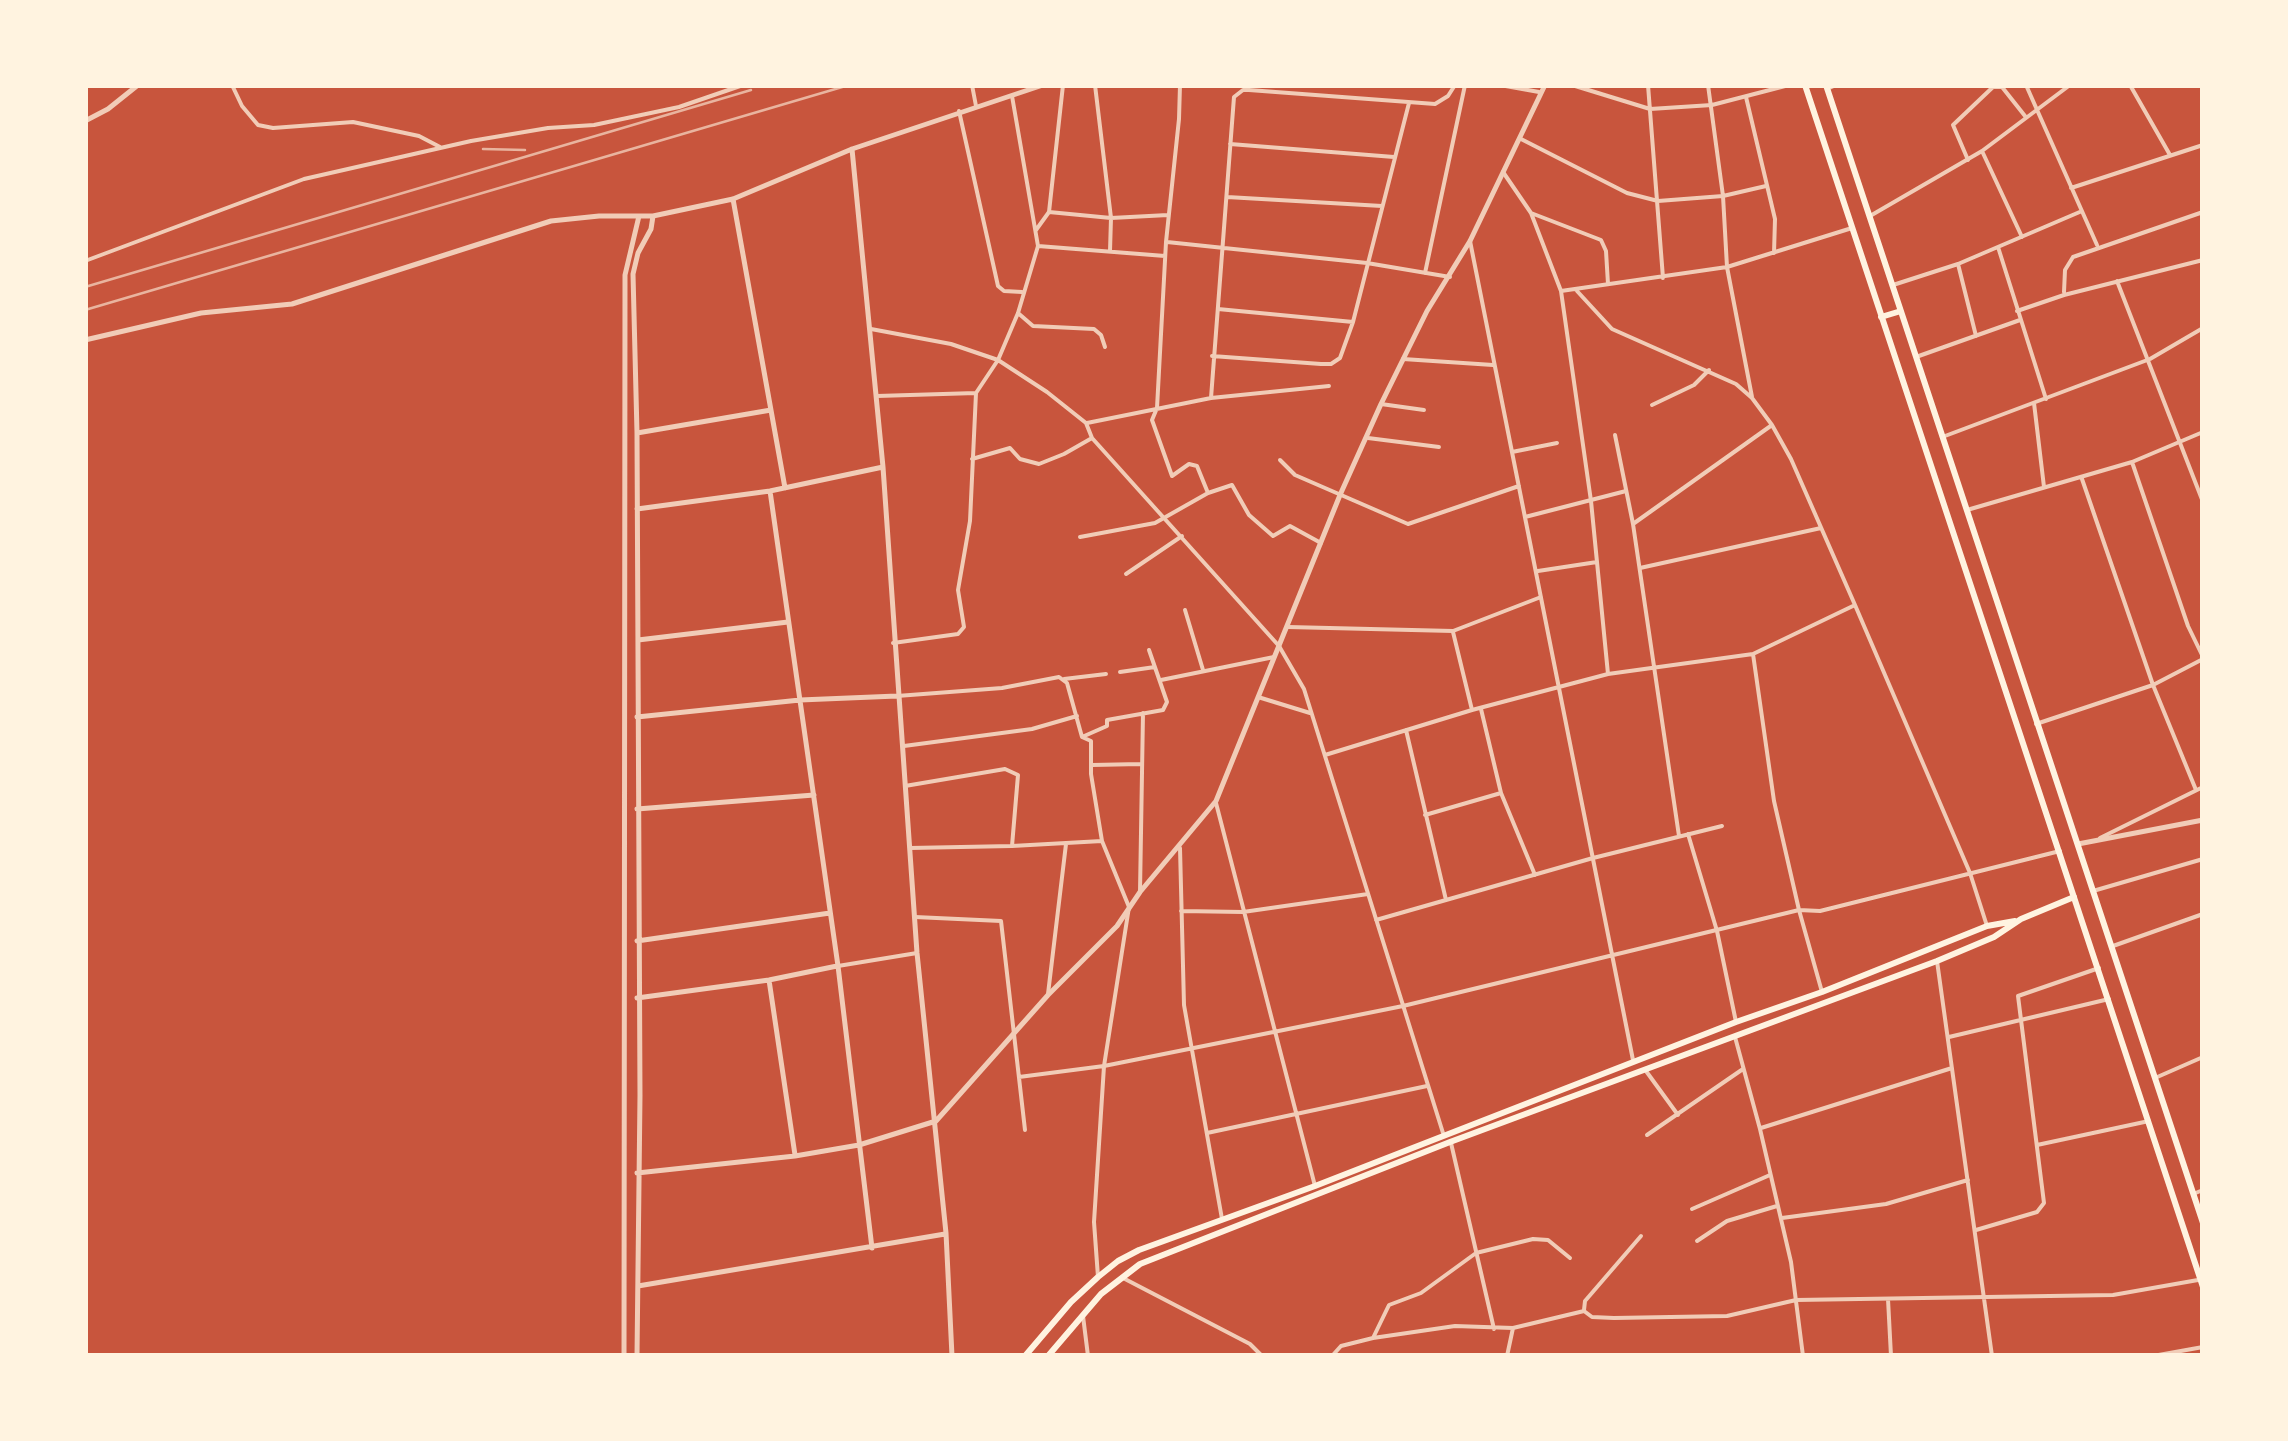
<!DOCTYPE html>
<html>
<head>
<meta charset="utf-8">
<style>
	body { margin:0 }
	#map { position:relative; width:2288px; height:1441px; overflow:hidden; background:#c8553d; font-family:Helvetica,sans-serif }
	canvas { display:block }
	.frame { position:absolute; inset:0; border:88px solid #fff3e0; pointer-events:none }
</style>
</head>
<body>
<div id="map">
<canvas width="2288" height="1441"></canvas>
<div class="frame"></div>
</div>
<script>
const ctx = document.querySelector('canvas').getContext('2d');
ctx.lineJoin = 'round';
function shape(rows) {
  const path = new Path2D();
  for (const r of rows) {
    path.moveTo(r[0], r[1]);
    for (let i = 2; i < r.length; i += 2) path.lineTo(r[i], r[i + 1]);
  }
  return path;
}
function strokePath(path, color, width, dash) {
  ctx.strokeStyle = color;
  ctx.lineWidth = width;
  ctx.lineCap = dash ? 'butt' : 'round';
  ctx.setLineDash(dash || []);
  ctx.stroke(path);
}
strokePath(shape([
	[232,85,242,106,258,125,273,128,353,122,419,136,440,147],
	[972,85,976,106],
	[1095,85,1111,218,1110,251],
	[1180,85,1179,119,1166,242,1157,408,1152,420,1172,476,1189,464,1197,466,1208,493],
	[1500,85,1539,92],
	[1572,85,1650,109,1712,105,1789,85],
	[1648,85,1663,278],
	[1708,85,1723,196,1727,267,1752,397],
	[2026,85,2097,245],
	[2130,85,2170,155],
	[1827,89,1836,85],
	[1746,97,1775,219,1774,253],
	[959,111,998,286,1004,291,1022,292],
	[1521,139,1627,193,1658,201,1723,196,1766,186],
	[1230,144,1394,157],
	[1982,151,2022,237],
	[1968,160,1953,125,1993,87,2002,87,2025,116],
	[1503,172,1531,213,1561,291,1591,501,1608,674],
	[2071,188,2203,145],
	[1227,197,1382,206],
	[1049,212,1111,218,1168,215],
	[1531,213,1601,240,1606,251,1608,284],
	[1870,216,1982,151,2070,85],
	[1036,230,1049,212,1063,85],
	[1470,241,1633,1060],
	[1167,242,1367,263,1450,277],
	[1038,246,1165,256],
	[1998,247,2046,399],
	[85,261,304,179,471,141,548,128,594,125,679,107,743,85],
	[1958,264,1976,336],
	[1425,273,1465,85],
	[2117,281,2203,502],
	[1893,285,1958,264,2082,211],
	[1561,291,1727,267,1852,228],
	[1577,291,1612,329,1736,384,1752,398,1772,425,1791,459,1855,605,1970,873,1987,926],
	[2064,292,2065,270,2073,257,2203,212],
	[1218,309,1353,322],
	[2017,311,2064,295,2203,260],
	[1018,313,1033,326,1094,329,1101,335,1105,347],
	[871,329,951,344,998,360,1047,392,1086,423,1092,438,1279,646,1304,689,1443,1133],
	[1212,356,1321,364,1331,364,1340,358,1353,322,1409,103],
	[1916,357,2020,320],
	[1403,359,1493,365],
	[877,396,976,393],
	[1211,398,1234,97,1243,90,1249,90,1435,104,1448,96,1455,85],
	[2034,403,2044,487],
	[1381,404,1424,410],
	[1652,405,1694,385,1709,370],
	[1087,423,1211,398,1329,386],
	[1615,435,1633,524,1679,836],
	[1945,436,2150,359,2203,328],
	[1368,438,1439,447],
	[1512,452,1557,443],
	[972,459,1010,448,1020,459,1039,464,1064,454,1092,438],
	[1280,460,1295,475,1408,524,1519,486],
	[2132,462,2188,626,2203,657],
	[2082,479,2153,685,2196,790],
	[1967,510,2132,462,2203,432],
	[1525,517,1626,491],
	[1633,524,1772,425],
	[1080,537,1155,523,1208,493,1232,485,1249,515,1273,536,1290,526,1321,543],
	[1640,568,1821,528],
	[1538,571,1597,562],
	[1126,574,1182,536],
	[1185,610,1203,670],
	[1288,627,1453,631,1541,597],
	[1453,632,1472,710],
	[893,643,958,634,964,627,958,590,970,521,976,393,998,360,1018,313,1038,246,1012,96],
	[1753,654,1774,801,1799,910,1822,992],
	[1120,672,1155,667],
	[1064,679,1106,674],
	[1161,680,1274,657],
	[897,696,1002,688,1059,677,1067,683,1082,737,1091,741,1091,774,1102,841,1129,907,1104,1066,1094,1222,1098,1277],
	[1258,697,1310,713],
	[1481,709,1501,793,1535,875],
	[2036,724,2153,685,2203,659],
	[1406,730,1446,900],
	[1082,737,1107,726,1107,720,1163,710,1167,702,1149,650],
	[904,746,1032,729,1077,716],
	[1325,755,1472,710,1608,674,1753,654,1855,605],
	[1092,765,1141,764],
	[905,786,1005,769,1018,775,1012,846,910,848],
	[1216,803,1315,1186],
	[1425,815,1501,793],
	[1688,834,1717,931,1736,1022],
	[2100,838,2203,787],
	[1012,846,1102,841],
	[1180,848,1184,1005,1222,1219],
	[2093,891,2203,859],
	[1140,892,1143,713],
	[1181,911,1243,912,1368,894],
	[915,917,1001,921,1025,1130],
	[1376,920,1593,858,1722,826],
	[2113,946,2203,914],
	[1937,961,1992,1356],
	[838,966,917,953],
	[1048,994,1066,844],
	[1735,1037,1760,1129,1791,1262,1803,1356],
	[1949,1037,2109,999],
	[1646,1071,1678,1115],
	[1019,1077,1104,1066,1403,1006,1799,910,1820,911,2060,851],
	[2155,1078,2203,1057],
	[1761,1128,1952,1068],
	[1207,1133,1427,1086],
	[1647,1135,1743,1069],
	[1451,1143,1494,1329],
	[2037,1145,2149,1121],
	[2193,1194,2203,1190],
	[1692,1209,1770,1175],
	[1782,1218,1886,1204,1968,1180],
	[1976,1230,2037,1212,2044,1203,2018,996,2099,968],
	[1697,1241,1727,1221,1777,1206],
	[1123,1278,1250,1344,1262,1356],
	[1888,1299,1891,1356],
	[1584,1310,1585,1301,1641,1236],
	[1083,1316,1088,1356],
	[1373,1338,1389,1305,1421,1293,1476,1253,1533,1239,1548,1240,1570,1258],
	[1332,1356,1341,1346,1373,1338,1455,1326,1513,1328,1584,1311,1592,1317,1614,1318,1727,1316,1796,1300,2113,1295,2198,1280],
	[1507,1356,1513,1328],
	[2153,1356,2203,1347]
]), '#f1ccb7', 4);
strokePath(shape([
	[85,121,108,109,138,85],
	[852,149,883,467,917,953,946,1233,952,1356],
	[733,199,785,488],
	[85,340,201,313,292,304,551,221,599,216,653,216,733,199,852,149,1043,85],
	[637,433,771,410],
	[770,491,838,966,872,1248],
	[637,509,770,491,883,467],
	[638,640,788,622],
	[637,717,800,700,897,696],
	[637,809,814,795],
	[2078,844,2203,820],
	[637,941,830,913],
	[769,980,795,1155],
	[637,998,769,980,837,966],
	[637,1173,795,1156,859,1145,936,1121,1048,995,1117,926,1140,892,1216,801,1340,495,1381,404,1427,311,1470,241,1545,85],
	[638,1286,945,1234],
	[624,1356,625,275,639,216],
	[637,1356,640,1095,637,433,633,274,638,253,651,229,653,216]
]), '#f1ccb7', 5);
strokePath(shape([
	[1025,1356,1071,1302,1098,1277,1118,1261,1139,1250,1315,1186,1736,1022,1822,992,1987,926,2015,921],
	[1048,1356,1101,1294,1140,1264,1450,1142,1937,961,1994,937,2021,919,2074,897]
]), '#fff3e0', 6);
strokePath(shape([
	[1805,85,2203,1287],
	[1826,85,2203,1223],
	[1881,317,1901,311]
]), '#fff3e0', 6);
strokePath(shape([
	[483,149,525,150],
	[85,287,751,90],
	[85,310,849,85]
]), '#e9b49f', 2.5);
</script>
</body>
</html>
